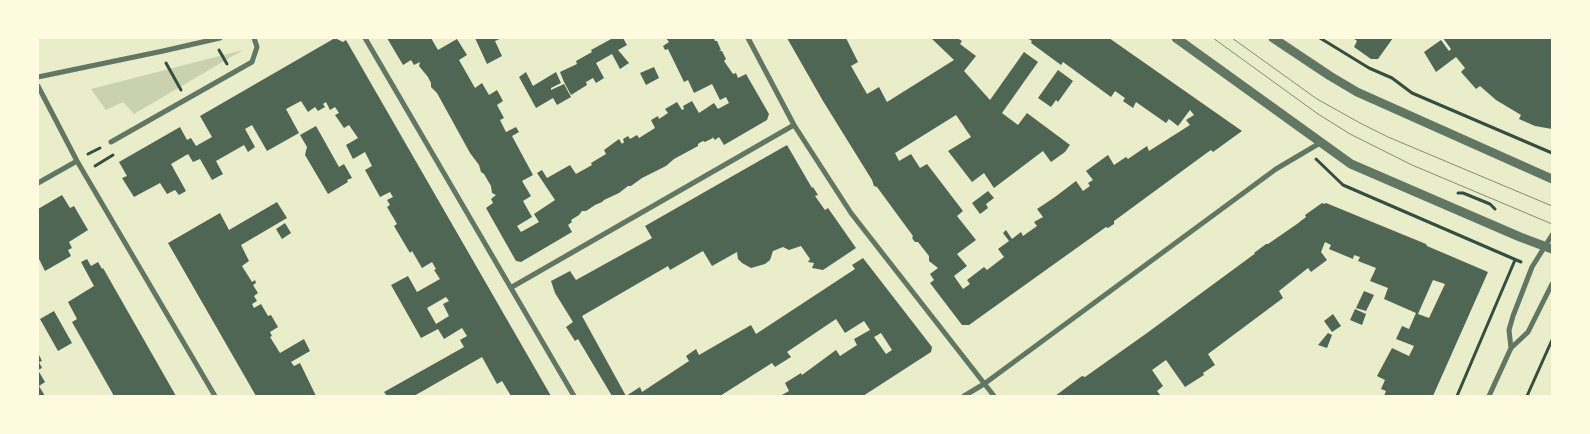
<!DOCTYPE html>
<html>
<head>
<meta charset="utf-8">
<style>
	body { margin:0 }
	#map { position:relative; width:1590px; height:434px; overflow:hidden; background:#e9edc9; font-family:Manrope,sans-serif }
	canvas { display:block }
	.frame { position:absolute; inset:0; border:39px solid #fefae0; pointer-events:none }
</style>
</head>
<body>
<div id="map">
<canvas width="1590" height="434"></canvas>
<div class="frame"></div>
</div>
<script>
const ctx = document.querySelector('canvas').getContext('2d');
ctx.lineJoin = 'round';
function paint(path, color) {
  ctx.fillStyle = color;
  ctx.fill(path, 'evenodd');
}
function shape(rows) {
  const path = new Path2D();
  for (const r of rows) {
    path.moveTo(r[0], r[1]);
    for (let i = 2; i < r.length; i += 2) path.lineTo(r[i], r[i + 1]);
  }
  return path;
}
function strokePath(path, color, width, dash) {
  ctx.strokeStyle = color;
  ctx.lineWidth = width;
  ctx.lineCap = dash ? 'butt' : 'round';
  ctx.setLineDash(dash || []);
  ctx.stroke(path);
}
paint(shape([
	[243,50,134,114,123,102,106,110,91,89]
]), '#cad2ad');
paint(shape([
	[335,38,343,42,346,40,551,396,511,396,502,381,497,384,482,357,414,396,387,396,384,392,464,347,460,340,467,336,462,328,444,339,438,329,421,338,391,285,408,276,417,292,440,279,434,270,436,269,432,262,422,268,412,251,410,253,394,226,397,224,387,207,390,205,387,200,393,197,390,192,380,197,365,170,372,166,365,152,353,159,346,145,358,138,349,125,344,128,335,115,339,113,335,107,330,110,326,102,323,104,325,107,318,111,315,107,308,112,301,101,286,109,299,133,267,151,252,125,245,129,255,147,248,152,244,145,216,161,223,174,212,180,200,159,193,162,188,154,171,164,186,191,179,195,175,190,167,194,160,183,134,197,122,178,127,176,119,162,180,127,187,140,191,138,196,146,212,137,200,116],
	[446,297,449,301,443,304,449,316,436,324,427,308],
	[387,38,431,38,438,50,457,39,467,55,459,60,475,88,482,83,489,95,497,90,503,101,497,105,504,118,500,120,506,132,516,127,519,132,512,136,533,175,522,181,531,196,523,201,532,217,517,226,521,232,539,222,534,214,555,200,537,173,542,170,547,178,570,165,576,174,592,165,591,163,606,154,604,150,619,139,622,144,624,142,623,139,628,136,630,139,637,135,639,138,655,128,651,120,658,116,659,119,668,113,665,109,677,102,682,110,684,109,683,106,692,101,699,113,714,103,718,109,729,103,726,97,720,100,712,84,694,93,688,80,684,82,668,49,665,50,663,46,669,42,666,38,714,38,715,41,717,41,721,50,719,51,722,51,726,59,724,61,733,74,736,73,738,78,746,74,769,114,767,120,724,145,719,137,715,140,712,136,713,138,705,142,703,141,701,142,698,144,698,146,674,159,666,166,642,178,631,186,628,186,619,193,604,200,602,202,595,205,586,211,582,211,579,215,571,220,572,222,568,225,572,232,521,262,516,261,486,208,493,203,491,199,496,195,492,193,491,186,484,174,481,172,479,165,470,153,437,93,431,87,431,83,428,77,419,66,420,62,414,65,411,60,403,65],
	[475,38,502,38,495,41,502,56,487,64],
	[613,38,623,38,627,45,618,50,629,63,620,69,612,54,596,63,604,78,596,83,593,78,586,82,587,85,571,95,564,82,560,72,577,64,576,61,592,52,591,50],
	[787,38,846,38,858,62,851,66,867,94,879,87,887,102,954,60,931,38,957,38,962,41,960,44,976,56,964,71,990,100,1024,52,1038,62,1002,113,1018,125,1027,113,1070,145,1065,152,1051,162,1043,151,994,188,984,173,972,182,948,151,971,137,956,115,895,153,899,161,911,154,920,168,927,164,963,211,957,216,976,240,957,254,967,266,954,276,963,289,970,284,967,280,984,267,987,270,1004,257,998,249,1009,241,1003,233,1006,230,1012,239,1021,232,1023,236,1037,226,1034,222,1043,217,1037,209,1055,197,1076,181,1083,191,1090,186,1088,183,1093,180,1086,171,1108,155,1114,165,1126,157,1128,159,1147,146,1149,151,1190,125,1186,120,1194,115,1190,110,1178,126,1169,119,1166,123,1136,102,1133,108,1123,101,1125,98,1115,91,1111,97,1063,62,1061,65,1031,43,1032,41,1027,38,1109,38,1242,131,1213,152,1211,150,1208,152,1114,221,1114,224,1108,228,1106,227,969,325,962,325,930,283,934,280,930,274,938,268,929,261,929,256,918,242,915,242,912,238,913,236,877,187,874,186,872,180,823,101],
	[1353,38,1393,38,1378,59,1371,59,1354,47,1357,41],
	[1443,38,1552,38,1552,129,1535,126,1519,119,1521,115,1496,100,1480,86,1476,89,1461,72,1465,68,1456,57,1436,72,1424,52,1441,40,1449,51,1451,49],
	[654,67,659,78,646,85,640,73],
	[1058,70,1073,81,1058,102,1056,100,1051,107,1038,98],
	[526,72,533,86,556,72,561,83,551,88,551,90,564,84,571,97,557,105,553,98,536,108,519,77],
	[316,126,339,167,344,164,352,178,347,180,348,182,328,194,305,155,307,147,300,135],
	[787,145,812,188,813,187,818,195,815,196,825,210,828,208,856,248,823,270,812,268,814,263,808,262,810,259,801,246,789,250,783,247,773,251,770,260,765,264,751,268,742,263,738,259,737,252,712,266,703,251,670,270,668,266,582,316,626,396,640,387,642,392,689,361,686,356,696,349,699,355,751,325,756,334,855,269,852,265,863,258,932,347,931,352,863,396,780,396,789,391,785,383,801,373,802,375,836,350,840,356,857,345,854,339,870,330,864,321,845,333,836,319,787,352,791,357,775,367,772,363,720,396,612,396,578,339,575,341,566,327,573,322,555,293,551,281,570,271,576,280,652,238,645,226],
	[881,333,892,350,886,354,874,337],
	[988,191,994,198,986,204,988,208,980,214,972,203],
	[62,195,70,208,74,206,88,230,69,242,72,248,68,250,71,256,45,271,38,257,38,209],
	[277,202,287,218,241,245,249,261,242,266,252,282,255,280,256,283,253,285,258,293,254,296,257,301,252,304,254,308,261,304,268,316,271,315,278,327,270,332,272,336,270,337,280,353,304,339,310,351,291,362,294,366,300,363,316,396,256,396,168,243,220,213,229,230],
	[1322,203,1324,204,1326,203,1426,244,1427,246,1488,272,1433,396,1384,396,1386,391,1381,389,1385,380,1377,376,1392,348,1409,356,1414,346,1396,339,1402,326,1409,329,1416,313,1384,299,1388,288,1370,281,1376,268,1358,261,1360,257,1354,255,1353,259,1329,249,1331,245,1325,242,1321,252,1327,260,1311,272,1308,268,1279,291,1283,298,1208,354,1215,365,1203,373,1204,375,1185,387,1166,360,1152,370,1163,386,1157,391,1161,396,1055,396,1082,376,1085,377,1147,333,1253,255,1255,254,1254,253,1266,244,1268,244,1297,224,1306,217,1305,215],
	[1433,280,1445,284,1429,318,1418,314],
	[285,223,291,233,282,239,276,229],
	[87,259,91,266,98,262,102,269,103,268,176,396,114,396,72,322,77,319,68,302,94,286,81,262],
	[1364,291,1374,295,1366,311,1356,308],
	[1355,309,1366,314,1362,325,1350,320],
	[54,311,72,343,58,351,40,319],
	[1333,314,1341,326,1332,332,1324,321],
	[1328,333,1332,335,1327,348,1318,345],
	[38,353,42,361,39,362,42,368,38,370,45,382,39,386,45,396,38,396]
]), '#4f6655');
strokePath(shape([
	[1320,38,1369,68,1392,78,1412,93,1552,153],
	[219,50,227,64],
	[166,63,181,90],
	[88,154,100,148],
	[1316,159,1343,185,1521,262],
	[95,166,113,155],
	[1458,193,1463,193,1490,204,1495,209],
	[1457,396,1515,260],
	[1527,396,1552,340]
]), '#344e41', 3);
strokePath(shape([
	[365,38,574,396],
	[748,38,794,125,851,213,994,396],
	[38,77,163,51,220,38],
	[38,86,77,161,215,396],
	[111,142,252,62,257,47,254,38],
	[38,183,77,161],
	[512,287,794,125],
	[1511,348,1509,330,1513,316,1532,267,1552,235],
	[964,396,984,384,1276,169,1320,143],
	[1489,396,1511,348,1528,332,1552,284]
]), '#617663', 5);
strokePath(shape([
	[1176,38,1351,164,1520,237,1552,249],
	[1273,38,1330,76,1357,92,1552,179]
]), '#617663', 9);
strokePath(shape([
	[1213,38,1318,114,1350,134,1412,165,1552,224],
	[1232,38,1317,99,1360,123,1388,137,1552,206]
]), '#7c8e77', 1);
</script>
</body>
</html>
